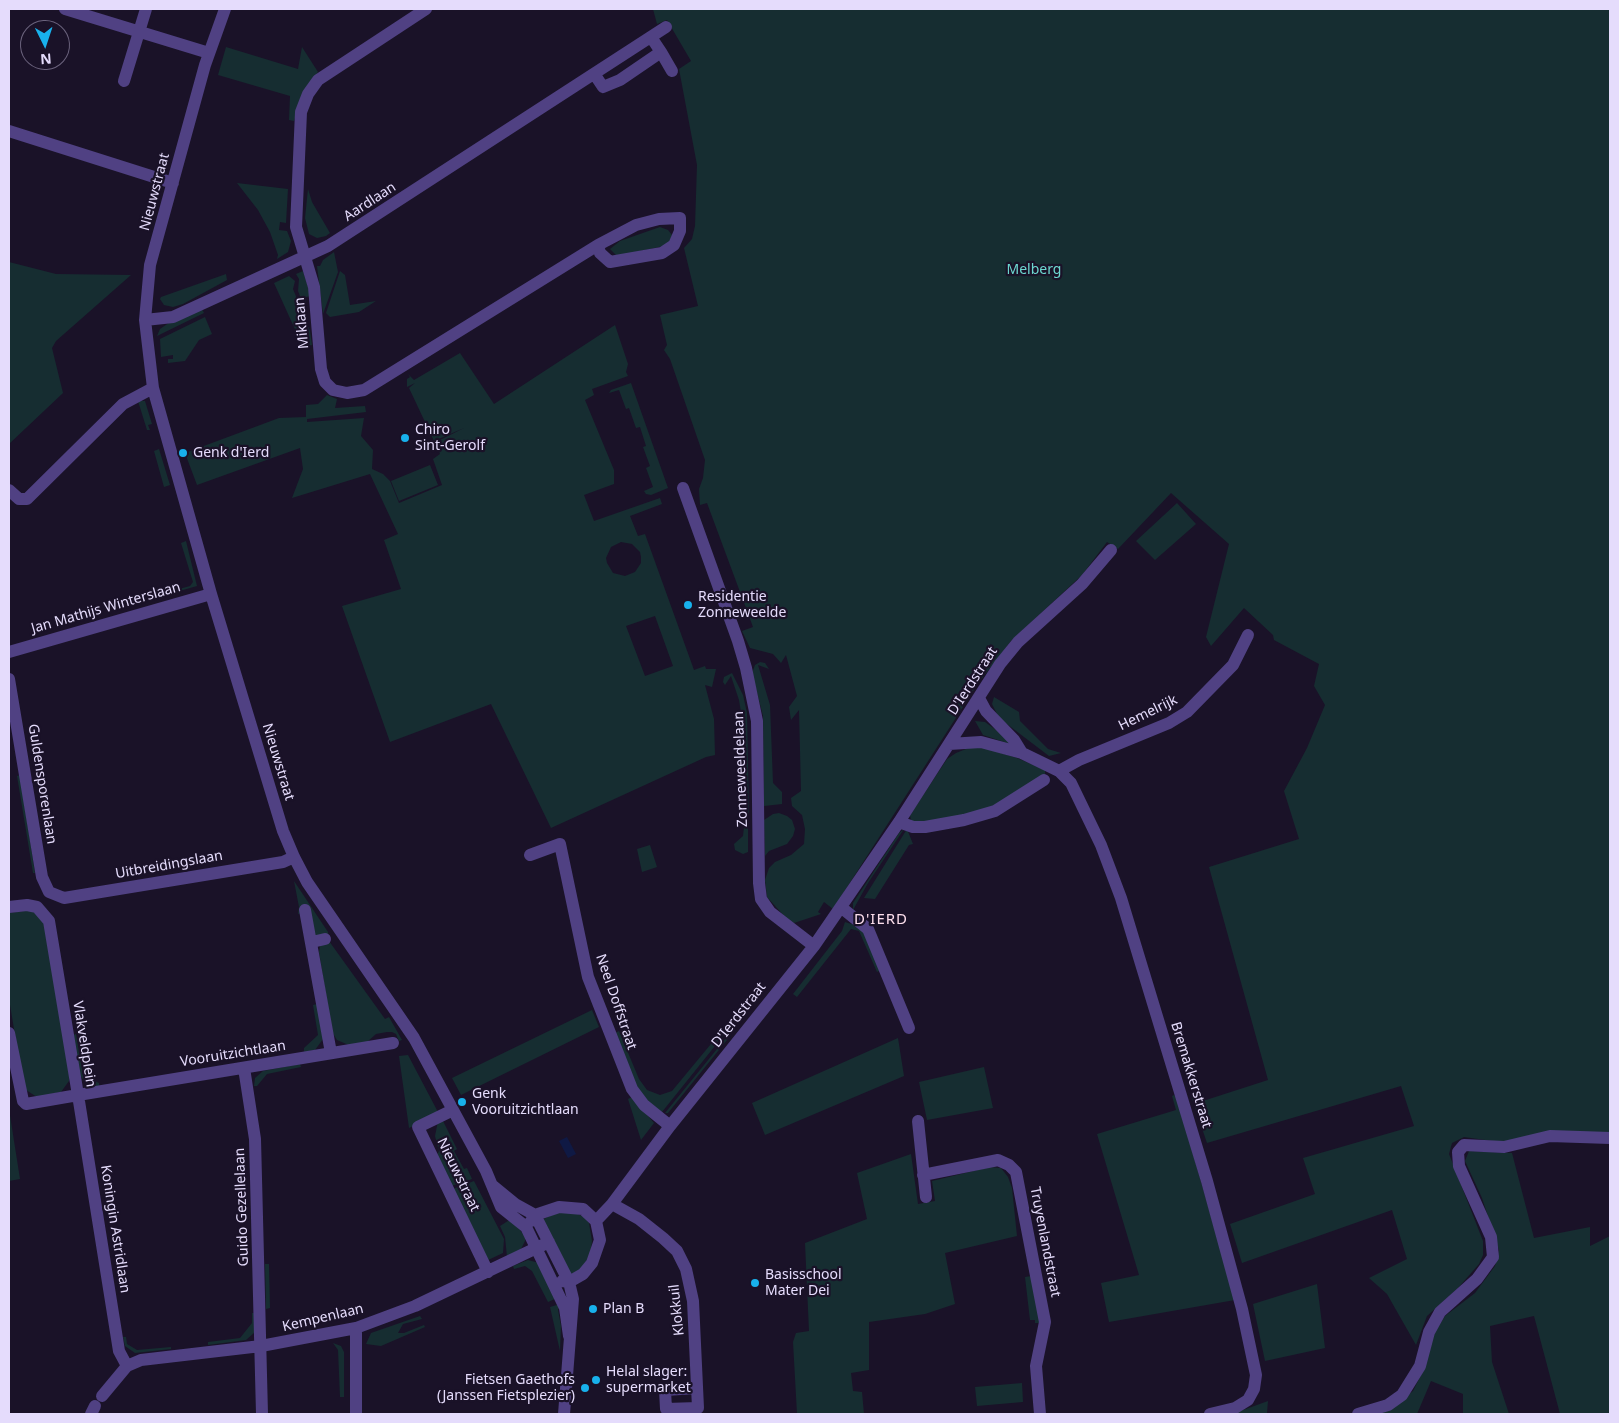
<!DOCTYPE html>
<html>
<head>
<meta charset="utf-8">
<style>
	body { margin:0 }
	#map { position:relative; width:1619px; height:1423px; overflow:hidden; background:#1a1228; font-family:"Noto Sans",sans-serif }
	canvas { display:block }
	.frame { position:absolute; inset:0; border:10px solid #e5dcfc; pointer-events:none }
	.north { position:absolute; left:20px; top:20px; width:50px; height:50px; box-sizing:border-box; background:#1a1228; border:1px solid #6b637d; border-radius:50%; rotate:176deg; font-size:14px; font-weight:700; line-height:20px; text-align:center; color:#e5dcfc }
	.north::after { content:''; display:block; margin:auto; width:18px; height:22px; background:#18b1ec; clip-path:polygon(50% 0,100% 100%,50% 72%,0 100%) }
</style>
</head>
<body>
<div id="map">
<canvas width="1619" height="1423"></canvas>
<div class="frame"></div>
<div class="north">N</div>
</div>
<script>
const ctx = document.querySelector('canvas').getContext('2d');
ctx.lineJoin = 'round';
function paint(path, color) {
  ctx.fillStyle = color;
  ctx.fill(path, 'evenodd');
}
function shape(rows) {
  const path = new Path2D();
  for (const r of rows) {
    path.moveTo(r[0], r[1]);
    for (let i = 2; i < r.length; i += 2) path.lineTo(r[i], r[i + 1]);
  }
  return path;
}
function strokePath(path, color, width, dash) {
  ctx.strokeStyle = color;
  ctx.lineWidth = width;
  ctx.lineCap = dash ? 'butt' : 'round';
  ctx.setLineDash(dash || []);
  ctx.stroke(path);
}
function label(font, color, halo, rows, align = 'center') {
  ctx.font = font + ' "Noto Sans",sans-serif';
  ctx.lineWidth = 4.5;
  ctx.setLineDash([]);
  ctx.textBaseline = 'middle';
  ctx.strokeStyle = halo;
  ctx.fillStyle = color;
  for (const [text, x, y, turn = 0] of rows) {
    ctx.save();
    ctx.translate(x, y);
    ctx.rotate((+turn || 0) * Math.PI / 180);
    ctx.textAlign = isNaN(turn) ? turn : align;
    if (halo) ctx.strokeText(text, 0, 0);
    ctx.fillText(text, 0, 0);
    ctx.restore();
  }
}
paint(shape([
	[653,9,1610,9,1610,1132,1506,1143,1464,1137,1452,1143,1449,1154,1483,1241,1483,1255,1479,1264,1458,1288,1427,1316,1416,1345,1387,1294,1369,1278,1407,1259,1392,1210,1242,1263,1230,1224,1315,1194,1303,1158,1414,1126,1401,1086,1207,1143,1191,1096,1206,1100,1268,1080,1209,867,1299,839,1284,791,1307,748,1325,705,1314,686,1319,664,1274,640,1273,635,1244,608,1211,646,1206,637,1229,544,1171,493,1118,549,1107,542,1082,575,1011,641,977,685,833,909,824,902,818,912,821,914,794,923,786,918,767,897,765,880,769,868,775,862,791,855,804,844,805,829,802,815,792,806,791,798,801,791,799,710,791,720,789,707,797,696,786,655,781,663,773,654,750,648,742,631,753,627,707,503,700,505,699,489,703,478,705,460,670,359,664,350,667,345,660,315,698,306,684,248,692,239,695,226,697,165,679,69,691,61,667,20,657,24],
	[226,47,298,69,302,47,318,72,303,93,294,121,289,120,290,96,218,75],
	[237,183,288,189,286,223,280,222,279,230,287,231,291,241,288,252,277,259,278,255,270,232,258,210],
	[308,189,312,202,330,233,326,236,317,238,309,234,305,218],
	[660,227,668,230,672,235,671,241,664,246,617,256,610,249,620,241],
	[334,252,338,272,323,314,317,266,320,266,323,260],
	[9,262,56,274,131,275,56,341,52,348,63,393,9,444],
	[303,271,311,296,306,297,306,305,304,306,298,291,299,279,296,274],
	[340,271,345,275,350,305,376,301,359,312,330,317,326,313],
	[226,274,227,280,183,304,173,307,164,305,160,299,161,297],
	[289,276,295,281,293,289,310,331,312,345,303,347,274,283],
	[202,309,204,313,157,336,160,329,170,322],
	[205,317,212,334,199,340,185,361,168,363,168,359,173,359,173,355,161,357,160,339],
	[615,325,628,364,626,372,628,376,592,389,594,395,585,400,614,470,614,484,584,495,594,521,660,498,662,504,630,516,638,536,645,534,694,670,705,666,706,669,716,669,712,687,705,685,714,719,715,755,706,757,551,828,491,704,390,742,342,606,401,589,384,540,398,534,370,474,292,498,303,469,300,448,197,485,185,453,279,418,306,417,306,405,318,404,327,395,337,399,335,408,365,406,366,412,307,419,307,422,364,418,361,436,373,450,372,469,383,474,390,481,399,503,442,485,433,459,440,454,436,442,464,428,434,441,409,388,415,383,407,387,407,379,410,377,408,374,414,380,460,353,494,404],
	[621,542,632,544,640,552,641,557,641,563,635,572,625,576,613,573,607,563,606,558,611,547],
	[655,616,673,666,645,676,626,626],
	[631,383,668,488,651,495,646,494,644,491,653,487,646,468,650,466,643,447,646,446,640,427,636,428,629,408,626,409,619,390,609,393,611,390],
	[138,401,145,401,152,424,148,425,150,430,147,430],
	[159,449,170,485,164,487,154,451],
	[430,465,438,485,399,501,391,481],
	[1177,503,1196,524,1155,560,1136,541],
	[186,541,197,586,162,596,161,594,190,586,193,582,181,543],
	[760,662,765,663,769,669,758,665,770,705,773,783,782,792,782,804,764,806,763,716,752,673,755,665],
	[732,673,743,695,747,713,749,816,744,816,744,731,739,700,731,676,725,685,723,682,724,677],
	[994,697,1019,712,1020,721,1048,749,1061,753,1049,756,999,718,992,704],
	[975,721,985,722,1010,740,1010,744,983,735],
	[971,747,982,747,1017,758,1045,770,1045,775,993,808,921,825,911,821,910,815,947,759,956,753],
	[20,775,35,873,33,873,17,776],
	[779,813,787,816,792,820,795,829,793,836,787,844,769,851,765,856,764,820,773,814],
	[744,827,748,827,748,852,743,854,735,850,734,844,743,836],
	[904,829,868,883,853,910,853,903,899,833],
	[907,829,913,844,909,845,875,899,864,898],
	[650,845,657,867,642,872,637,849],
	[294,881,328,932,329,941,385,1019,389,1017,402,1040,399,1041,396,1034,392,1032,387,1032,376,1034,367,1042,351,1046,337,1040,332,1032,319,952,320,946,302,913,298,914,299,907],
	[32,910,44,922,69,1071,69,1081,61,1092,37,1097,26,1090,23,1083,9,999,9,913],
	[845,922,861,927,881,970,877,972,859,931,851,929,797,997,793,994,842,931],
	[317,1004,323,1039,315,1050,304,1052,304,1048,318,1035,313,1005],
	[592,1010,599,1027,461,1095,452,1078],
	[725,1027,727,1031,662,1112,654,1108,637,1089,615,1033,619,1031,639,1079,647,1090,660,1095,672,1091],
	[730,1033,731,1035,668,1113,665,1113],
	[76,1034,83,1075,99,1083,99,1087,86,1084,80,1075,73,1035],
	[898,1038,904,1076,765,1135,752,1103],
	[408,1055,439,1114,409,1128,399,1056],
	[300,1064,301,1067,267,1074,257,1086,254,1086,255,1078,263,1071],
	[984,1067,993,1108,927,1120,919,1082],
	[1174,1095,1177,1098,1235,1300,1109,1322,1101,1283,1139,1275,1097,1134,1176,1110,1172,1096],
	[632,1097,654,1123,641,1140,628,1099],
	[9,1109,20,1179,9,1181],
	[442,1119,457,1149,454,1151,464,1169,467,1168,472,1179,449,1187,437,1155,439,1151,435,1136,438,1121],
	[1469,1151,1512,1153,1534,1238,1590,1227,1590,1246,1610,1236,1610,1414,1560,1414,1534,1316,1490,1326,1492,1362,1509,1414,1463,1414,1463,1394,1431,1381,1417,1414,1375,1414,1391,1409,1413,1391,1424,1369,1433,1335,1445,1316,1475,1293,1495,1266,1499,1250,1482,1198,1465,1161],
	[911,1154,918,1204,935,1201,932,1181,990,1167,1001,1168,1008,1177,1012,1188,1017,1236,945,1253,955,1304,925,1314,869,1322,869,1370,851,1373,853,1391,862,1392,864,1414,797,1414,793,1342,796,1333,809,1331,805,1243,867,1219,857,1173],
	[474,1181,504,1239,503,1253,486,1261,450,1190],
	[572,1211,584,1217,589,1223,592,1241,590,1256,579,1271,569,1275,542,1220,555,1213],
	[511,1219,525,1236,525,1241,520,1251,507,1257,505,1237,500,1226],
	[528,1260,539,1263,557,1298,548,1302,532,1271,525,1266,514,1269,513,1266],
	[265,1264,269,1264,270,1308,266,1309],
	[1031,1276,1041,1321,1039,1323,1035,1323,1035,1320,1030,1320,1025,1277],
	[1317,1284,1325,1348,1265,1361,1253,1304],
	[560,1304,558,1310,561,1326,560,1351,550,1307],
	[252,1313,256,1313,255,1332,246,1340,208,1345,208,1342,240,1338,252,1323],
	[420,1316,422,1319,403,1324,398,1333,404,1333,424,1325,425,1327,381,1346,366,1344,371,1333],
	[123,1337,126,1337,127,1344,137,1350,171,1347,171,1349,135,1353,125,1346],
	[333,1343,341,1346,344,1352,344,1397,340,1397,338,1350],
	[1022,1383,1023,1402,977,1406,975,1387],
	[1268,1401,1267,1413,1265,1414,1232,1414]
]), '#162d31');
paint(shape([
	[567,1137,576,1154,568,1158,559,1141]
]), '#0f1944');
strokePath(shape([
	[65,9,209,53],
	[225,9,205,65,150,265,145,320,153,388,211,594,283,831,294,857,307,882,414,1038,486,1171,501,1207,526,1227,565,1308,569,1336],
	[426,9,318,80,308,94,301,112,296,227,314,287,321,369,325,382,333,390,347,393,364,390,598,245,636,225,659,219,680,218,680,231,674,245,662,253,610,262,600,253,598,245],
	[661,52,672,71],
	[595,75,603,87,620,80,661,52,651,37],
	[124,81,146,9],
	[9,131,173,183],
	[145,320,173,317,328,246,666,27],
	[683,488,738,641,746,668,757,721,759,883,761,899,770,912,814,946],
	[9,490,19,499,27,499,123,404,153,388],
	[9,652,211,594],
	[9,679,42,877,49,892,64,898,283,862,294,857],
	[979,698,986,711,1014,740,1022,753],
	[949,744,981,742,1022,753,1059,771,1071,783,1101,845,1121,898,1207,1181,1242,1309,1256,1375,1254,1389,1248,1400,1235,1408,1210,1414],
	[1059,771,1079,760,1169,723,1187,712,1233,665,1248,635],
	[899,822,913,827,925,827,964,820,995,811,1044,780],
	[530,855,560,844,588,977,623,1066,632,1089,644,1105,670,1126],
	[9,907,27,905,37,907,49,921,78,1095,26,1104,23,1101,9,1033],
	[842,908,868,929,909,1028],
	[305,910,331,1053],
	[312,942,325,939],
	[244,1068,255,1139,262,1414],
	[453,1110,418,1127,488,1272],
	[918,1121,926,1197],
	[923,1175,998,1160,1009,1165,1016,1172,1045,1322,1036,1366,1040,1414],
	[493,1186,515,1204,535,1215,569,1282,573,1299,564,1414],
	[612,1204,639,1219,663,1238,677,1251,686,1269,693,1301,698,1408,666,1409,665,1390,697,1388],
	[531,1221,538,1214,559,1207,583,1209,596,1221,600,1240,592,1263,583,1274,569,1282,562,1281],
	[596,1221,612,1204,670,1126,814,946,899,822,1000,664,1018,642,1082,584,1111,550],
	[356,1328,356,1414],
	[127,1366,119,1351,78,1095,393,1043],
	[102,1396,127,1366,141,1360,261,1346,356,1328,415,1306,549,1242],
	[91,1414,95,1406],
	[1358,1414,1388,1405,1402,1395,1420,1366,1429,1332,1440,1312,1477,1279,1493,1257,1491,1237,1459,1166,1458,1152,1464,1145,1504,1147,1550,1136,1610,1138]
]), '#504183', 12);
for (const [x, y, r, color] of [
	[405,438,5,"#18b1ec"],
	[183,453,5,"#18b1ec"],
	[688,605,5,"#18b1ec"],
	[462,1102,5,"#18b1ec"],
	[755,1283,5,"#18b1ec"],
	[593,1309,5,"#18b1ec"],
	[596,1380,5,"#18b1ec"],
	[585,1388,5,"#18b1ec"]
]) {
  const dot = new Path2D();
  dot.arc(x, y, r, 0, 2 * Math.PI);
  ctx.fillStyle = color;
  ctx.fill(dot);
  strokePath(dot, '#1a1228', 2);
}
label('14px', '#e5dcfc', '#1a1228', [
	["Nieuwstraat",155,192,-75],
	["Aardlaan",370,202,-33],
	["Miklaan",302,323,-95],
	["Jan Mathijs Winterslaan",106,608,-16],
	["D'Ierdstraat",973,681,-57],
	["Hemelrijk",1148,713,-26],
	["Nieuwstraat",278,762,73],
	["Zonneweeldelaan",741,769,-92],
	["Guldensporenlaan",42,784,81],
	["Uitbreidingslaan",169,865,-10],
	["Neel Doffstraat",616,1002,71],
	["D'Ierdstraat",739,1015,-52],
	["Vlakveldplein",84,1044,81],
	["Vooruitzichtlaan",233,1054,-9],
	["Bremakkerstraat",1191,1075,73],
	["Nieuwstraat",458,1175,64],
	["Guido Gezellelaan",242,1207,-92],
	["Koningin Astridlaan",115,1229,81],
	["Truyenlandstraat",1045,1242,79],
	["Klokkuil",677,1310,-96],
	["Kempenlaan",323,1318,-13]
]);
label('14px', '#6dd7d0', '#1a1228', [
	["Melberg",1034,270]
]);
label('14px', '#e5dcfc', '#1a1228', [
	["Chiro",415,430],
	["Sint-Gerolf",415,446],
	["Genk d'Ierd",193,453],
	["Residentie",698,597],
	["Zonneweelde",698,613],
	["Genk",472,1094],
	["Vooruitzichtlaan",472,1110],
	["Basisschool",765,1275],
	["Mater Dei",765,1291],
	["Plan B",603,1309],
	["Helal slager:",606,1372],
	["supermarket",606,1388],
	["Fietsen Gaethofs",575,1380,"right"],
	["(Janssen Fietsplezier)",575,1396,"right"]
], 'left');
ctx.letterSpacing = '1px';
label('15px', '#fcdeec', '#1a1228', [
	["D'IERD",881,920]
]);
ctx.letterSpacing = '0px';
</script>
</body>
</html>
